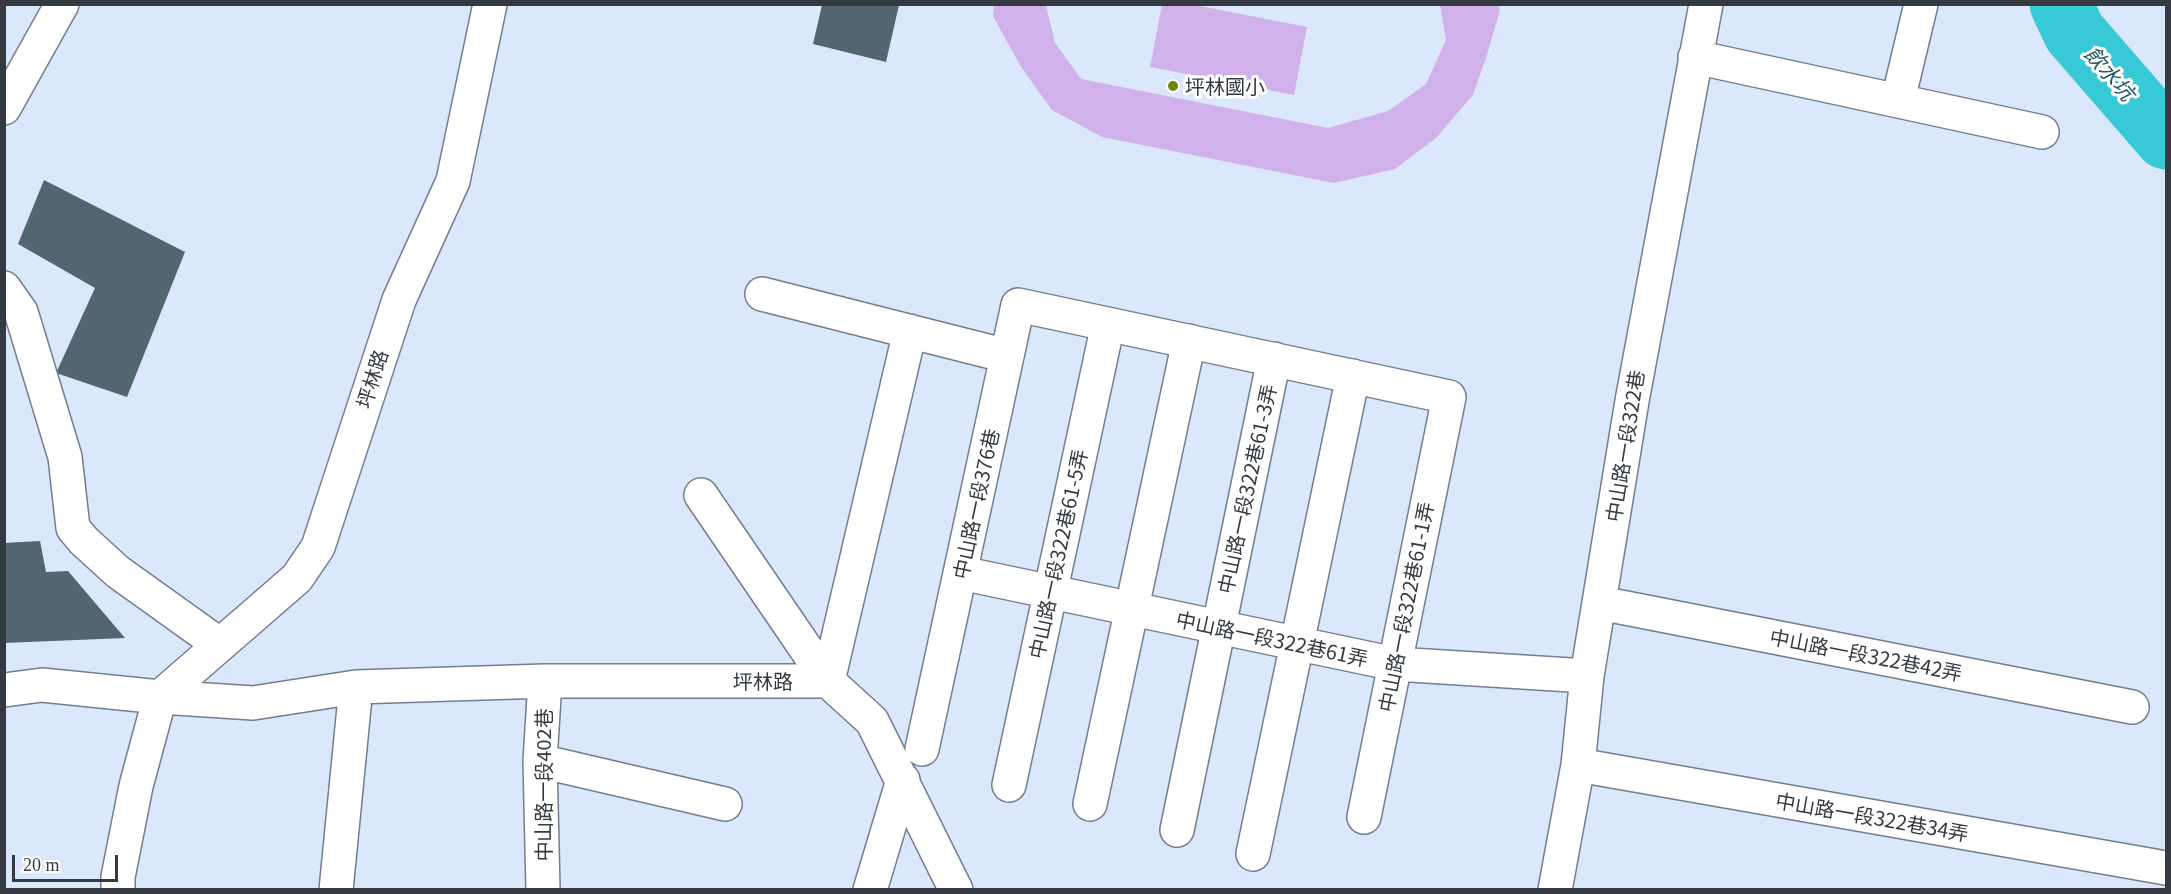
<!DOCTYPE html>
<html>
<head>
<meta charset="utf-8">
<style>
	body { margin:0 }
	#map { position:relative; width:2171px; height:894px; overflow:hidden; background:#dbe8fb; font-family:Georgia,serif }
	canvas { display:block }
	.frame { position:absolute; inset:0; border:6px solid #353a41; pointer-events:none }
	.scale { position:absolute; left:12px; top:855px; width:106px; height:27px; box-sizing:border-box; border:3px solid #353a41; border-top:0; padding-left:8px; font-size:18px; line-height:21px; white-space:nowrap; color:#353a41; -webkit-text-stroke:4px #fff; paint-order:stroke }
</style>
</head>
<body>
<div id="map">
<canvas width="2171" height="894"></canvas>
<div class="frame"></div>
<div class="scale">20 m</div>
</div>
<script>
const ctx = document.querySelector('canvas').getContext('2d');
ctx.lineJoin = 'round';
function paint(path, color) {
  ctx.fillStyle = color;
  ctx.fill(path, 'evenodd');
}
function shape(rows) {
  const path = new Path2D();
  for (const r of rows) {
    path.moveTo(r[0], r[1]);
    for (let i = 2; i < r.length; i += 2) path.lineTo(r[i], r[i + 1]);
  }
  return path;
}
function strokePath(path, color, width, dash) {
  ctx.strokeStyle = color;
  ctx.lineWidth = width;
  ctx.lineCap = dash ? 'butt' : 'round';
  ctx.setLineDash(dash || []);
  ctx.stroke(path);
}
function label(font, color, halo, rows, align = 'center') {
  ctx.font = font + ' Georgia,"Noto Sans TC",serif';
  ctx.lineWidth = 6;
  ctx.setLineDash([]);
  ctx.textBaseline = 'middle';
  ctx.strokeStyle = halo;
  ctx.fillStyle = color;
  for (const [text, x, y, turn = 0] of rows) {
    ctx.save();
    ctx.translate(x, y);
    ctx.rotate((+turn || 0) * Math.PI / 180);
    ctx.textAlign = isNaN(turn) ? turn : align;
    if (halo) ctx.strokeText(text, 0, 0);
    ctx.fillText(text, 0, 0);
    ctx.restore();
  }
}
paint(shape([
	[994,5,1046,5,1055,43,1081,79,1328,128,1388,111,1426,84,1446,40,1440,5,1498,5,1500,10,1487,55,1473,95,1436,138,1395,169,1334,183,1102,137,1052,110,1021,67,993,16],
	[1162,5,1195,5,1307,27,1294,95,1150,67]
]), '#d1b1e9');
strokePath(shape([
	[2061,4,2074,32,2166,138]
]), '#37c9d6', 63);
paint(shape([
	[822,5,899,5,886,62,813,44],
	[44,180,185,252,127,397,56,373,95,288,18,244],
	[40,541,46,572,68,571,125,638,4,643,4,543]
]), '#526671');
const minor = shape([
	[1695,57,2042,132],
	[1898,100,1921,4],
	[4,108,62,4],
	[4,288,21,312,65,457,73,528,84,541,118,572,220,645],
	[762,294,1007,356,922,749],
	[1007,356,1018,305,1449,397,1364,817],
	[701,495,828,681,872,721,956,890],
	[961,573,1395,664,1587,676],
	[1600,603,2132,707],
	[4,690,42,685,160,697,253,703,356,687,545,681,828,681,910,331],
	[540,761,725,804],
	[1578,765,2166,868],
	[1009,785,1108,324],
	[1090,804,1189,341],
	[1177,830,1274,359],
	[1253,854,1353,376],
	[118,890,118,877,136,786,160,697,297,578,318,547,399,300,453,181,490,4],
	[336,890,356,687],
	[543,890,540,761,545,681],
	[870,890,903,780],
	[1555,890,1578,765,1587,676,1632,401,1706,4]
]);
strokePath(minor, '#727e8f', 36);
strokePath(minor, '#fff', 33);
for (const [x, y, r, color] of [
	[1173,86,6,"#67890a"]
]) {
  const dot = new Path2D();
  dot.arc(x, y, r, 0, 2 * Math.PI);
  ctx.fillStyle = color;
  ctx.fill(dot);
  strokePath(dot, '#fff', 2);
}
label('20px', '#353a41', '#fff', [
	["坪林國小",1185,86]
], 'left');
label('20px', '#353a41', '#fff', [
	["坪林路",372,379,-72],
	["中山路一段322巷",1625,446,-81],
	["中山路一段322巷61-3弄",1247,489,-78],
	["中山路一段376巷",976,504,-78],
	["中山路一段322巷61-5弄",1058,554,-78],
	["中山路一段322巷61-1弄",1406,607,-79],
	["中山路一段322巷61弄",1272,639,12],
	["中山路一段322巷42弄",1866,655,11],
	["坪林路",763,681],
	["中山路一段402巷",543,785,-90],
	["中山路一段322巷34弄",1872,817,10]
]);
label('italic 21px', '#1f595e', '#fff', [
	["飲水坑",2110,73,49]
]);
</script>
</body>
</html>
